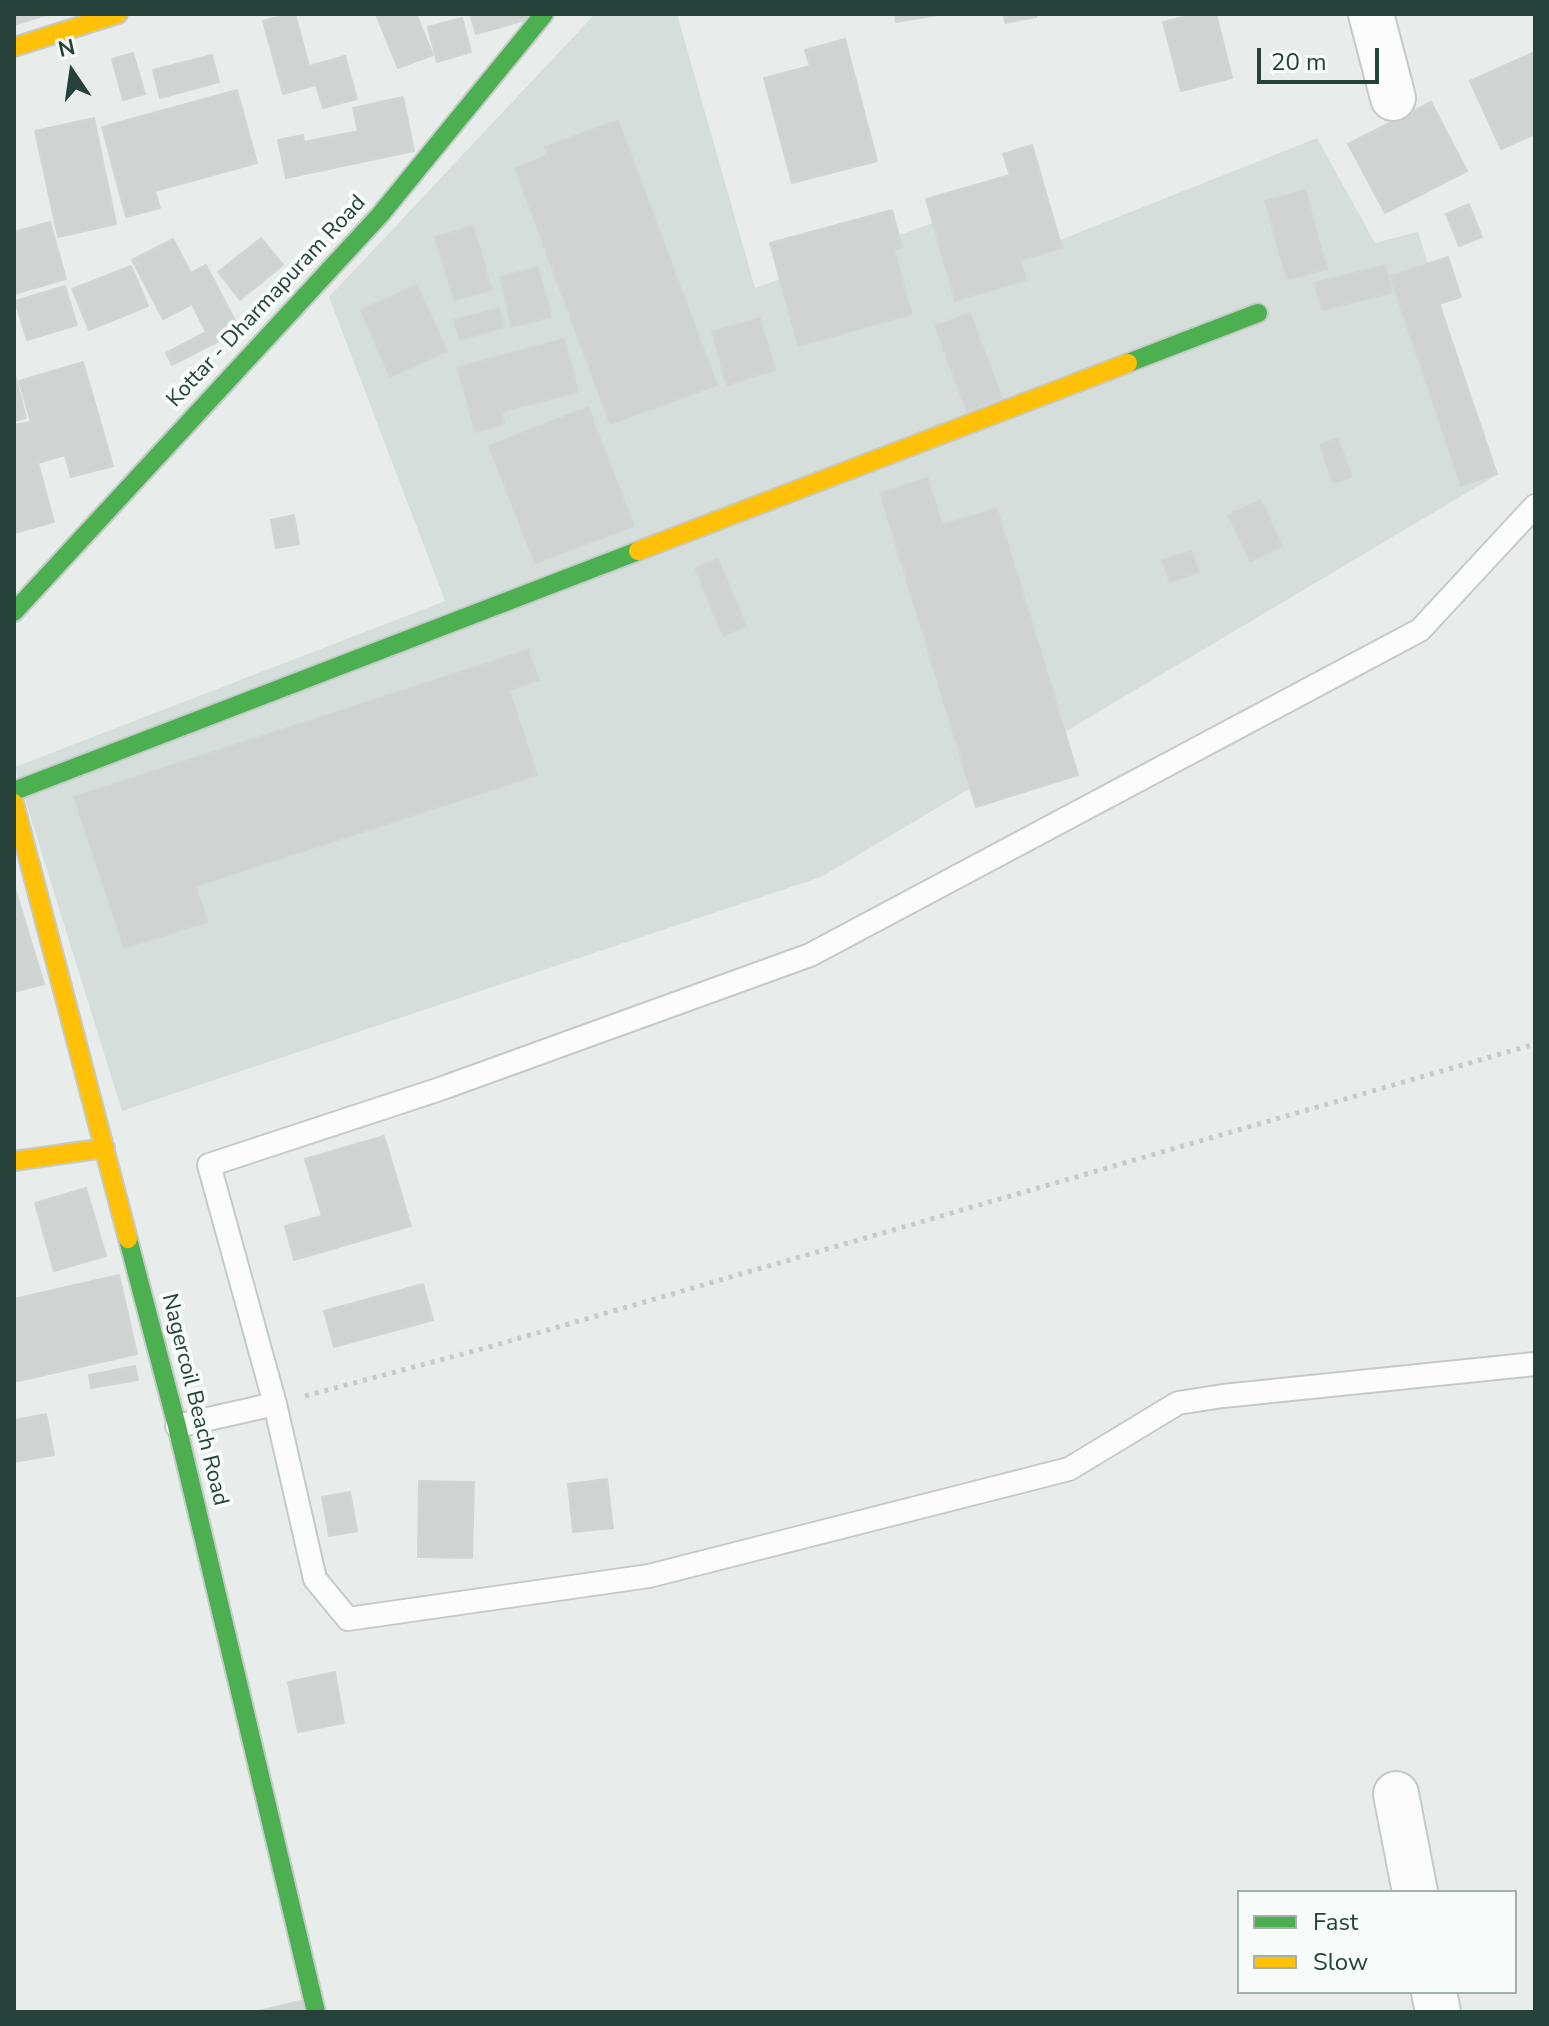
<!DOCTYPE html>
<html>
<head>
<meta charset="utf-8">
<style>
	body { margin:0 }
	#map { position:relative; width:1549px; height:2026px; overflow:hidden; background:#e8edeb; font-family:"Nunito Sans",sans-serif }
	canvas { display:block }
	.frame { position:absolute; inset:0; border:16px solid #24423a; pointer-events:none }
	.legend { position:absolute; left:1237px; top:1890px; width:280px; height:104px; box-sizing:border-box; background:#f7fbf9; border:2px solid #a3b1ad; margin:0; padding:10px 14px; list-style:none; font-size:24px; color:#24423a }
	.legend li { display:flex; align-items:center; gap:16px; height:40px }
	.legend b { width:40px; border:2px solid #a3b1ad }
	.north { position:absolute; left:32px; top:32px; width:80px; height:80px; -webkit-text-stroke:6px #f7fbf9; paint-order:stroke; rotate:347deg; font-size:22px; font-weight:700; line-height:32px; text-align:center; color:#24423a }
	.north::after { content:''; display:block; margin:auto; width:28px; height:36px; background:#24423a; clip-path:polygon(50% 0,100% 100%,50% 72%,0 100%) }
	.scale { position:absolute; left:1257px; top:48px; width:122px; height:36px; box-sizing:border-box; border:4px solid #24423a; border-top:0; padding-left:10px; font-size:24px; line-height:28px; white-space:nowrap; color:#24423a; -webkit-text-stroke:6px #f7fbf9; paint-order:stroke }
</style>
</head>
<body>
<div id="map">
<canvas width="1549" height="2026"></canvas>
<div class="frame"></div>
<ul class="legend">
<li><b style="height:10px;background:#4caf50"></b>Fast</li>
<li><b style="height:10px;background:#ffc107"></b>Slow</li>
</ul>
<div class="north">N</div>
<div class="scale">20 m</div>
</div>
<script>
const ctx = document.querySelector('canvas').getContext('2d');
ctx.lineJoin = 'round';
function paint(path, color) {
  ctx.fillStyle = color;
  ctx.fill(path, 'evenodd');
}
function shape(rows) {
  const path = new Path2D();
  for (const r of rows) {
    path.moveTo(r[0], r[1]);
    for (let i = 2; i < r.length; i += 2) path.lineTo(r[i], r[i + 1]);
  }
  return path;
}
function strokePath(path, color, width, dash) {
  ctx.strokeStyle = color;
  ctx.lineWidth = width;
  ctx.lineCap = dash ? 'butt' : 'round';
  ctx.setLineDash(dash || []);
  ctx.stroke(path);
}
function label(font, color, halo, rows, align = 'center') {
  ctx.font = font + ' "Nunito Sans",sans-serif';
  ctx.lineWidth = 8;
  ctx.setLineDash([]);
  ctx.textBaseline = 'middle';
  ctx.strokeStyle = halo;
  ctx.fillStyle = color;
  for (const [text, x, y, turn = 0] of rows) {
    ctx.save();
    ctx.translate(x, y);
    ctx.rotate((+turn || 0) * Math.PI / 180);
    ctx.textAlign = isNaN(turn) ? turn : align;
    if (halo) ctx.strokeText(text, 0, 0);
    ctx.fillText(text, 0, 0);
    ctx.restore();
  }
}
paint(shape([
	[595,14,677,14,755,288,1028,188,1045,246,1317,138,1375,243,1418,232,1495,476,821,877,122,1111,15,767,445,601,329,297]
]), '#d6dedb');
const building = shape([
	[14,14,49,14,14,25,14,14],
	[290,14,295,14,309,66,345,56,357,99,323,108,316,85,283,94,263,21,290,14],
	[376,14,416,14,433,55,398,68,376,14],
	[470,14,528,14,529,19,476,34,470,14],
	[895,14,938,14,938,15,896,22,895,14],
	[1004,14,1036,14,1036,17,1005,23,1004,14],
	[1195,14,1216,14,1232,78,1181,91,1163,22,1195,14],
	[462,18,471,52,437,62,428,27,462,18],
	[845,39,877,161,792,183,764,78,810,66,805,50,845,39],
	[1535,52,1535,134,1501,149,1470,81,1535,52],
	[133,53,145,94,123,100,112,59,133,53],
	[212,55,219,82,160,98,153,70,212,55],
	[237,90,257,163,155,191,160,208,126,217,102,127,237,90],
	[403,97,414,151,286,178,278,140,303,135,304,142,358,131,353,108,403,97],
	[1431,102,1467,171,1385,213,1348,144,1431,102],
	[94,118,116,224,58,237,35,131,94,118],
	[618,120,717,385,610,424,515,168,548,155,545,147,618,120],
	[1032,145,1062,248,1020,260,1026,280,955,301,926,199,1010,175,1003,154,1032,145],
	[1305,190,1327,269,1287,280,1265,201,1305,190],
	[1469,204,1482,237,1459,246,1446,214,1469,204],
	[892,210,902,248,894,250,912,314,798,346,770,243,892,210],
	[50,222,66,279,14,294,14,232,50,222],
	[473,226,492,290,454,300,435,237,473,226],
	[261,238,283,265,240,300,218,272,261,238],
	[173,239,191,273,206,265,240,330,172,365,166,353,206,332,192,304,163,319,132,260,173,239],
	[1448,257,1461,297,1439,304,1497,474,1461,486,1390,276,1448,257],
	[1385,265,1392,293,1322,310,1315,283,1385,265],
	[131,266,148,306,89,330,72,289,131,266],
	[538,267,551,317,512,327,500,277,538,267],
	[417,285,447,351,390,377,361,310,417,285],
	[65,286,77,325,27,340,15,301,65,286],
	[499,308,504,327,460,340,454,320,499,308],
	[970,313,1002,398,967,412,935,326,970,313],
	[760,318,775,370,727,385,712,332,760,318],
	[564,339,578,392,501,412,505,424,475,432,458,367,564,339],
	[83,362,113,466,71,477,65,455,38,463,54,522,14,533,14,425,31,422,19,381,83,362],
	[14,371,26,418,14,421,14,371],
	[588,407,634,526,535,563,489,446,588,407],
	[1338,438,1352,477,1333,483,1320,445,1338,438],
	[928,478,942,525,997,508,1078,775,976,807,880,493,928,478],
	[1261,500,1282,546,1250,561,1228,515,1261,500],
	[294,515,299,544,276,548,271,520,294,515],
	[1192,551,1199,572,1170,582,1162,560,1192,551],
	[718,559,746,626,723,636,695,568,718,559],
	[528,650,539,680,509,690,537,775,196,886,207,922,124,948,74,797,528,650],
	[14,885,44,984,14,992,14,885],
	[384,1136,411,1226,294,1260,285,1226,322,1216,305,1159,384,1136],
	[86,1188,106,1256,54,1271,35,1203,86,1188],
	[119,1275,137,1354,14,1382,14,1299,119,1275],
	[423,1284,433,1320,334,1347,324,1311,423,1284],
	[135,1366,138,1380,91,1388,89,1375,135,1366],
	[46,1414,54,1455,14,1462,14,1420,46,1414],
	[607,1479,613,1528,573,1532,568,1484,607,1479],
	[419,1481,474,1482,472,1558,418,1557,419,1481],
	[350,1492,357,1531,329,1536,322,1497,350,1492],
	[335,1672,344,1723,298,1732,288,1682,335,1672],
	[304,2000,307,2012,255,2012,304,2000]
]);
paint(building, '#cfd4d2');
strokePath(building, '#d1d6d4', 2);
const lane = shape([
	[1535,506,1420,630,810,955,440,1089,209,1165,275,1404,315,1579,348,1619,649,1576,1069,1469,1178,1403,1223,1396,1535,1364],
	[177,1426,275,1404]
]);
const street = shape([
	[1371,14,1393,98],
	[1396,1794,1415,1892],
	[1434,1992,1438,2012]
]);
const fast = shape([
	[1128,363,1258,313],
	[14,612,380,215,544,14],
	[14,791,638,551],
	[128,1239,177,1426,316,2012]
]);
const slow = shape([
	[14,47,118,14],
	[638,551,1128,363],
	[14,803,128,1239],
	[14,1161,105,1148]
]);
strokePath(lane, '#c5cac8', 26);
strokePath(street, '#c5cac8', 48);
strokePath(fast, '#c3cbc8', 22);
strokePath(slow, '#c3cbc8', 22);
strokePath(shape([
	[305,1396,489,1347,1535,1044]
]), '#c3ccca', 5, [4, 6]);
strokePath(lane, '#fcfcfc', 22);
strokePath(street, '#fcfcfc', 44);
strokePath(fast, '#4caf50', 18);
strokePath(slow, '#ffc107', 18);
label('22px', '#24423a', '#f7fbf9', [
	["Kottar - Dharmapuram Road",267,302,-47],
	["Nagercoil Beach Road",194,1400,76]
]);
</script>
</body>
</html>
